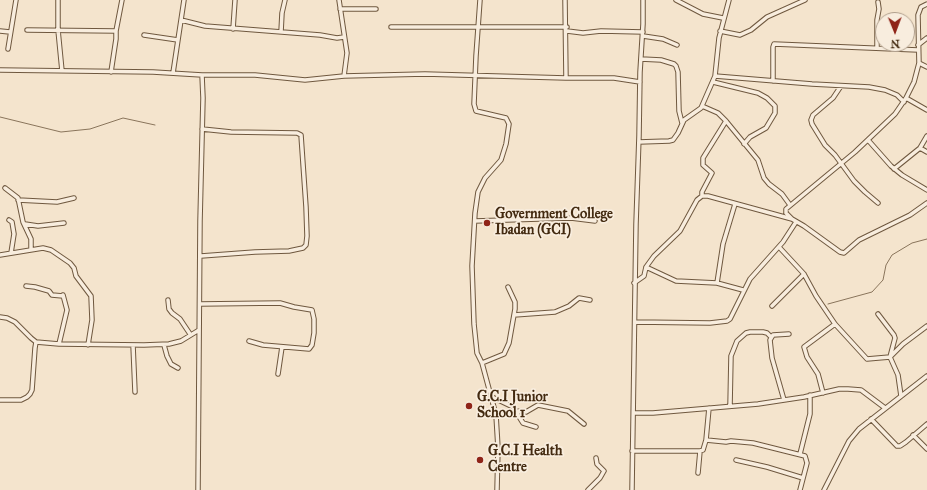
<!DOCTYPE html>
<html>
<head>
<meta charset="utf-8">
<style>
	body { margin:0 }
	#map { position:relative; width:927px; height:490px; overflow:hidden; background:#f4e4cd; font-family:"IM FELL Great Primer",serif }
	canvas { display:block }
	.north { position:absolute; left:875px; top:12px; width:40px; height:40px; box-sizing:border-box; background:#f8edde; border:1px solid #b09f8c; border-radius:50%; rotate:179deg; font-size:11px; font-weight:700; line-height:16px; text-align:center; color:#432a10 }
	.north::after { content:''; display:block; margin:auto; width:14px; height:18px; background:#8f2418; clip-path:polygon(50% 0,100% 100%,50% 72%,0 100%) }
</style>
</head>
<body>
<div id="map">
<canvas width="927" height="490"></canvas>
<div class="north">N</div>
</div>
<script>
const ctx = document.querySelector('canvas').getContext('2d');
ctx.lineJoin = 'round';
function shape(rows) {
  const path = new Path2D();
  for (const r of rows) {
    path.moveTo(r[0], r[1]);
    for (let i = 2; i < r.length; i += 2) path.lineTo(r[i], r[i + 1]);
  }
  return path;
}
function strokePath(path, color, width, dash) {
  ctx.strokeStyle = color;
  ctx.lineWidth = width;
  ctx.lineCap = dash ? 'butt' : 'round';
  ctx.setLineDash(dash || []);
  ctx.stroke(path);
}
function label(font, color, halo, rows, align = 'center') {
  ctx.font = font + ' "IM FELL Great Primer",serif';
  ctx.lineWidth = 3.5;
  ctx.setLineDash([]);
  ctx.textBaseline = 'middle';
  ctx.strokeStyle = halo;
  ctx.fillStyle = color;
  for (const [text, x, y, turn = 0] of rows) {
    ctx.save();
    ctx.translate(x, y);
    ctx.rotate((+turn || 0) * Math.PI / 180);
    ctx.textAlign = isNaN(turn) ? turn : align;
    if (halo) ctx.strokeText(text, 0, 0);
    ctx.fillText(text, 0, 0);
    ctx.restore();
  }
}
strokePath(shape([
	[0,117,61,132,90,129,123,118,155,125],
	[828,304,872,292,883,280,886,265,892,255,912,243,927,239]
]), '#89745b', 1);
const minor = shape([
	[58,0,58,30,62,71],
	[339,0,347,53,344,76],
	[480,0,476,56,474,104,476,111,506,118,509,124,506,144,501,160,485,178,478,192,475,213,472,266,474,324,477,353,482,363,496,415,498,448,497,490],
	[565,0,566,78],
	[676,0,703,14,723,18],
	[927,4,921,7,918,15,919,63,914,82,906,98,895,114,855,152,786,209,786,213,792,219,804,226,840,252,844,253,859,240,910,215,927,203],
	[340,9,376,9],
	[181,20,205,26,320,35,337,38,344,37],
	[391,27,567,27],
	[233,29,235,0],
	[27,30,116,31,116,39,111,72],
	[0,31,10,32],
	[116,31,122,0],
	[567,31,583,33,601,31,643,32],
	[720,31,740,35,751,30,767,17,805,0],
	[281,32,282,13,285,0],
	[144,35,178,40],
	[643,36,663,39,677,45],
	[918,45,927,38],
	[877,47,877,20,879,9,878,2],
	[8,49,16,0],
	[641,59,661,60,674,64,676,66,678,72,679,111,682,123],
	[919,63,927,67],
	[0,70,153,72,202,75,255,75,305,80,344,76,425,74,566,78,614,78,640,82],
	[173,73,184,0],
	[715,76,812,84,869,87,885,90,897,95,904,102],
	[773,81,773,47,774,44,918,50],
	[713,82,758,93,767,98,775,106,775,113,766,128,750,137,744,144],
	[841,86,833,98,813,115,811,120,812,124,825,145,835,155,854,181,865,192,878,203],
	[906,98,927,110],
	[702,106,718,113,726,121,758,160,764,178,769,184,782,194,790,205],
	[868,140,891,166,902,175,927,190],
	[639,142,669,141,673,140,678,133,684,120,701,108,715,76,719,38,729,0],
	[920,148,927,152],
	[894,169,920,148,927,136],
	[5,188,18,198,23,222,31,239,31,250],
	[702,196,702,192,712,173,703,165,703,158,726,121],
	[18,200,57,202,74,198],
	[9,220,12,222,14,234,11,253],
	[475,221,571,218,595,221],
	[25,224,38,226,64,223],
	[779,247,804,274,816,296,835,324,867,359,890,357,903,344,927,326],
	[0,255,43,248,51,250,70,263,74,268,76,276,91,296,92,320,88,345],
	[201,256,255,252,289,251,303,248,306,245,307,236,306,207,301,135,297,133,231,132,202,129],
	[646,267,676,281,717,283,743,290],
	[634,283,644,276,646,267,654,256,680,231,697,200,702,196,708,196,792,219],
	[717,283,723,244,735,204],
	[26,286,35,287,49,291,52,295,63,296],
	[168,300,169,309,172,313,180,319,190,334],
	[200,304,280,303,294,307,312,310,314,319,314,333,312,345,309,349,263,345,249,341],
	[772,306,804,274],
	[878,314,894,335,895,338,890,357,898,375,901,396],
	[514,315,555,312,569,306,579,298,590,300],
	[0,317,7,318,15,322,31,338,36,342,59,344,144,345,169,344,181,341,199,330],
	[635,322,710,323,727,321,730,319,750,279,783,242,796,222],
	[59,344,67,310,63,295],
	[133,345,135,392],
	[164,345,167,356,171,364,178,368],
	[482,363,504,354,509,343,515,309,515,302,508,287],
	[278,374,282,347],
	[823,393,818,374,807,357,804,347,835,324],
	[492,397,513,407,523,423,536,427],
	[0,400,21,400,27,397,30,394,32,390,35,348,36,342],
	[784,400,772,358,770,340,773,335,789,334],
	[730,406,731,356,737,341,746,333,750,332,763,332,767,333,771,337],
	[516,411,526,412,538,405,568,411,584,424],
	[634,413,653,413,758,404,804,397,839,389,848,389,861,390,885,408],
	[871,419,897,446,900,446,906,442,927,424],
	[913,435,927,449],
	[706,440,726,442,731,441,753,443,805,456,807,463,800,490],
	[632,451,700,451,703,450,706,440,709,408],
	[800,454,810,414,810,395],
	[736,460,767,467,803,478],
	[698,473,700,451],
	[198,490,200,221,203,98,202,75],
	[588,490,600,478,604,471,597,464,596,458],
	[632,490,636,224,639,136,640,72,643,24,643,0],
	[824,490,849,441,859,429,927,376]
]);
strokePath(minor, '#6f583f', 5.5);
strokePath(minor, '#f8edde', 3.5);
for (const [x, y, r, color] of [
	[487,223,4,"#8f2418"],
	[469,406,4,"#8f2418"],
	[480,460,4,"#8f2418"]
]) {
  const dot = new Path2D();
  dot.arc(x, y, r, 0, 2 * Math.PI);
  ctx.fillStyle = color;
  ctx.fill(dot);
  strokePath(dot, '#f8edde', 1.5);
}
label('bold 14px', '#432a10', '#f8edde', [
	["Government College",495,215],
	["Ibadan (GCI)",495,231],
	["G.C.I Junior",477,398],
	["School 1",477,414],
	["G.C.I Health",488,452],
	["Centre",488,468]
], 'left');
</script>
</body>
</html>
